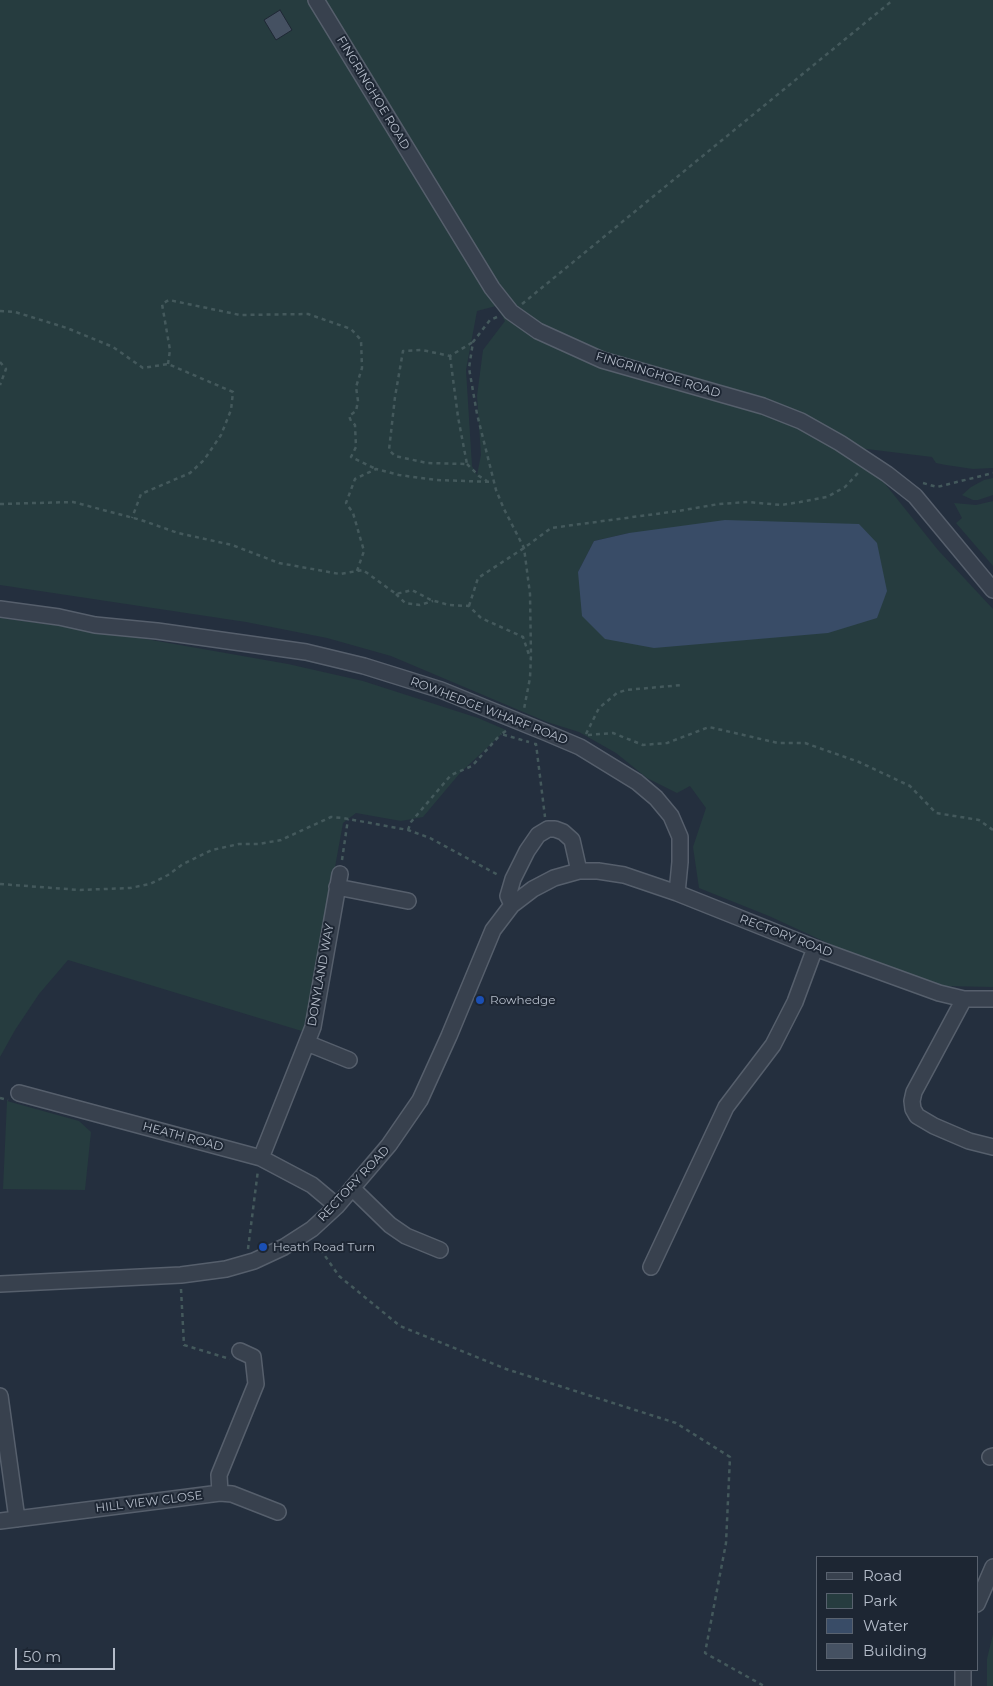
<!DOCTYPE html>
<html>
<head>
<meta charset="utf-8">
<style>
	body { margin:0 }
	#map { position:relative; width:993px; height:1686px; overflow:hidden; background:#242f3e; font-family:Montserrat,sans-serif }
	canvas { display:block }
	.legend { position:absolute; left:816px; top:1556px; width:162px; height:115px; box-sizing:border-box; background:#1d2633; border:1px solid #59626f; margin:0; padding:6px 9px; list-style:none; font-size:15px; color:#b4bcc9 }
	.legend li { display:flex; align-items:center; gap:10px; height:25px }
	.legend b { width:25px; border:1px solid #59626f }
	.scale { position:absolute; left:15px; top:1648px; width:100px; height:22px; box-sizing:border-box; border:2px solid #b4bcc9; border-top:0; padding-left:6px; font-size:15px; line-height:18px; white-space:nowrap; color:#b4bcc9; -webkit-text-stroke:4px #1d2633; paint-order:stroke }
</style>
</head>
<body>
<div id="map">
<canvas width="993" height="1686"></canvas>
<ul class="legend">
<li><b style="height:6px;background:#38414e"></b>Road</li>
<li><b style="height:14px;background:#263c3f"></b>Park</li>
<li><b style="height:14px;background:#394c67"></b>Water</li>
<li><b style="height:14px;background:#455162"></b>Building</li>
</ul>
<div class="scale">50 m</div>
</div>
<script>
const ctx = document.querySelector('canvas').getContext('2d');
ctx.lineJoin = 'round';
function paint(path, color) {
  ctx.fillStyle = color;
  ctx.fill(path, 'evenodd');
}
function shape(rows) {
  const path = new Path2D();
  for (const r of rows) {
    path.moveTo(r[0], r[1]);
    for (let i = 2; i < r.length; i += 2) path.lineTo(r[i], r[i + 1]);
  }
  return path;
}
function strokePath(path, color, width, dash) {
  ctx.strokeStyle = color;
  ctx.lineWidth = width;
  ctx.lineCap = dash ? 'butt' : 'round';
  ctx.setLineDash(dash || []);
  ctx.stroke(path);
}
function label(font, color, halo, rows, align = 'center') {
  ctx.font = font + ' Montserrat,sans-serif';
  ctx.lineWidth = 4;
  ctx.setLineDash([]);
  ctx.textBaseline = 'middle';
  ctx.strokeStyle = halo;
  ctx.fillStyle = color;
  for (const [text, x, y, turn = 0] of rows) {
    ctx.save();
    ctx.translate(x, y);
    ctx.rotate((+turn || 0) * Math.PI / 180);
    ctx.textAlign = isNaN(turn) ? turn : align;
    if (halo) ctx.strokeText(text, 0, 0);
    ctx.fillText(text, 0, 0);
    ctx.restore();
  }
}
paint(shape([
	[0,0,993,0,993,468,973,469,946,465,936,463,932,457,834,445,878,475,938,550,993,609,993,987,942,986,858,957,769,916,699,888,693,847,706,808,690,786,677,793,647,778,616,753,579,732,547,722,391,656,327,638,246,622,0,585],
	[496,306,505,321,483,350,477,396,481,455,477,475,472,466,466,370,477,311],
	[629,533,578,572,594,541],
	[993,478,993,495,978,500,973,500,962,495,971,487,984,480],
	[993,501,993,566,956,523,962,518,954,503,976,505],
	[0,618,106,632,288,664,363,681,478,718,506,730,460,773,423,817,401,821,356,813,343,823,305,1032,68,960,39,994,15,1030,0,1057],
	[7,1101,79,1121,91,1132,85,1190,3,1189],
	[993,1634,993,1686,987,1686,987,1659]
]), '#263c3f');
paint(shape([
	[725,520,859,524,877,543,887,591,877,618,828,633,654,648,605,639,582,616,578,572,594,541,629,533]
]), '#394c67');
const building = shape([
	[280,10,292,30,276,40,264,20,280,10]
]);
paint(building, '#455162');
strokePath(building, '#1f2835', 1);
const minor = shape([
	[316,0,492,288,511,312,538,331,602,360,763,406,801,421,840,443,887,474,915,496,993,590],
	[0,609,59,617,95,625,157,631,306,652,364,666,441,690,547,733,580,747,637,782,656,798,671,816,680,837,680,862,677,893],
	[337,887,408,901],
	[512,905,508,896,513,879,527,851,538,835,548,829,555,829,563,832,572,840,579,871],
	[964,999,914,1092,912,1101,913,1109,917,1116,934,1126,969,1141,993,1147],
	[307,1043,349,1060],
	[19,1093,261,1158,312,1185,337,1206],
	[261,1158,313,1027,340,874],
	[352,1188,390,1225,406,1236,440,1250],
	[651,1267,726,1107,773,1045,795,1002,815,948],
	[0,1284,181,1275,226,1269,254,1261,284,1247,312,1229,337,1206,389,1145,420,1100,449,1036,493,930,512,905,533,889,554,878,579,871,598,871,624,875,677,893,815,948,939,993,964,999,993,999],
	[0,1396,17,1519],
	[990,1457,993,1456],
	[220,1493,219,1475,256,1384,253,1357,240,1351],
	[0,1521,220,1493,232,1494,278,1512],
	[977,1604,993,1567],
	[963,1670,963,1686]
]);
strokePath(minor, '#565f6c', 18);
strokePath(shape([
	[522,304,893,0],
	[0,311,15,312,67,328,113,347,143,368,168,364,233,392,231,410,221,435,204,460,190,473,141,494,132,518],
	[497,317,490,320,473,342,469,368,477,414,496,490,504,509,524,548,530,594,531,655,530,678,524,709],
	[450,356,458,417,467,464,427,463,395,456,389,450,395,397,403,351,422,350,450,356,473,342],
	[0,362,6,369,0,385],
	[168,364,170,350,162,304,169,300,240,315,308,314,351,329,361,340,362,368,356,387,358,401,356,411,349,416,351,421,355,425,356,447,351,457,376,469],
	[467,464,479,476,487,481],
	[923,483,937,487,993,473],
	[0,504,73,502,141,520,178,533,232,545,279,563,340,574,363,570,396,594,412,590,431,600,449,605,469,606,481,618,523,637,530,658],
	[357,571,364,551,353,513,346,503,355,479,376,469,399,475,436,480,494,482],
	[396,594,405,603,420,605,433,601],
	[469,606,478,578,524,548,551,528,678,511,719,504,748,502,781,505,800,502,827,497,845,487,859,472],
	[506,731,501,734,529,742],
	[586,734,599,708,617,693,626,690,682,685],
	[588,735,613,733,643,745,667,743,709,727,778,743,805,743,859,762,910,786,936,813,979,820,993,830],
	[534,744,536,744,545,817],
	[408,830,411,822,451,775,472,766,501,734],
	[342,860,348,819],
	[0,884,80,890,130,888,150,884,168,875,183,864,212,850,239,844,259,844,281,840,331,817,343,818,408,830,430,838,500,876],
	[0,1098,8,1100],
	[316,1243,339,1276,400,1326,506,1369,676,1423,730,1457,726,1543,705,1653,764,1686],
	[248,1249,258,1170],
	[181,1289,184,1345,230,1359]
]), '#44595c', 2.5, [4, 4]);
strokePath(minor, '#38414e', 15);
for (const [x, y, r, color] of [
	[480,1000,5,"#1a4fb4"],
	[263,1247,5,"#1a4fb4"]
]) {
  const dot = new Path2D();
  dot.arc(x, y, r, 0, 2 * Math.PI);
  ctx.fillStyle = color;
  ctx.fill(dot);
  strokePath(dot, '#1d2633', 2);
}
label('12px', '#b4bcc9', '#1d2633', [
	["FINGRINGHOE ROAD",373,93,59],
	["FINGRINGHOE ROAD",658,375,17],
	["ROWHEDGE WHARF ROAD",489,711,21],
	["RECTORY ROAD",786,936,21],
	["DONYLAND WAY",321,975,-80],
	["HEATH ROAD",183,1137,15],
	["RECTORY ROAD",354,1184,-47],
	["HILL VIEW CLOSE",149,1502,-7]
]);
label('12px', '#b4bcc9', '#1d2633', [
	["Rowhedge",490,1000],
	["Heath Road Turn",273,1247]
], 'left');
</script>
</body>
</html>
